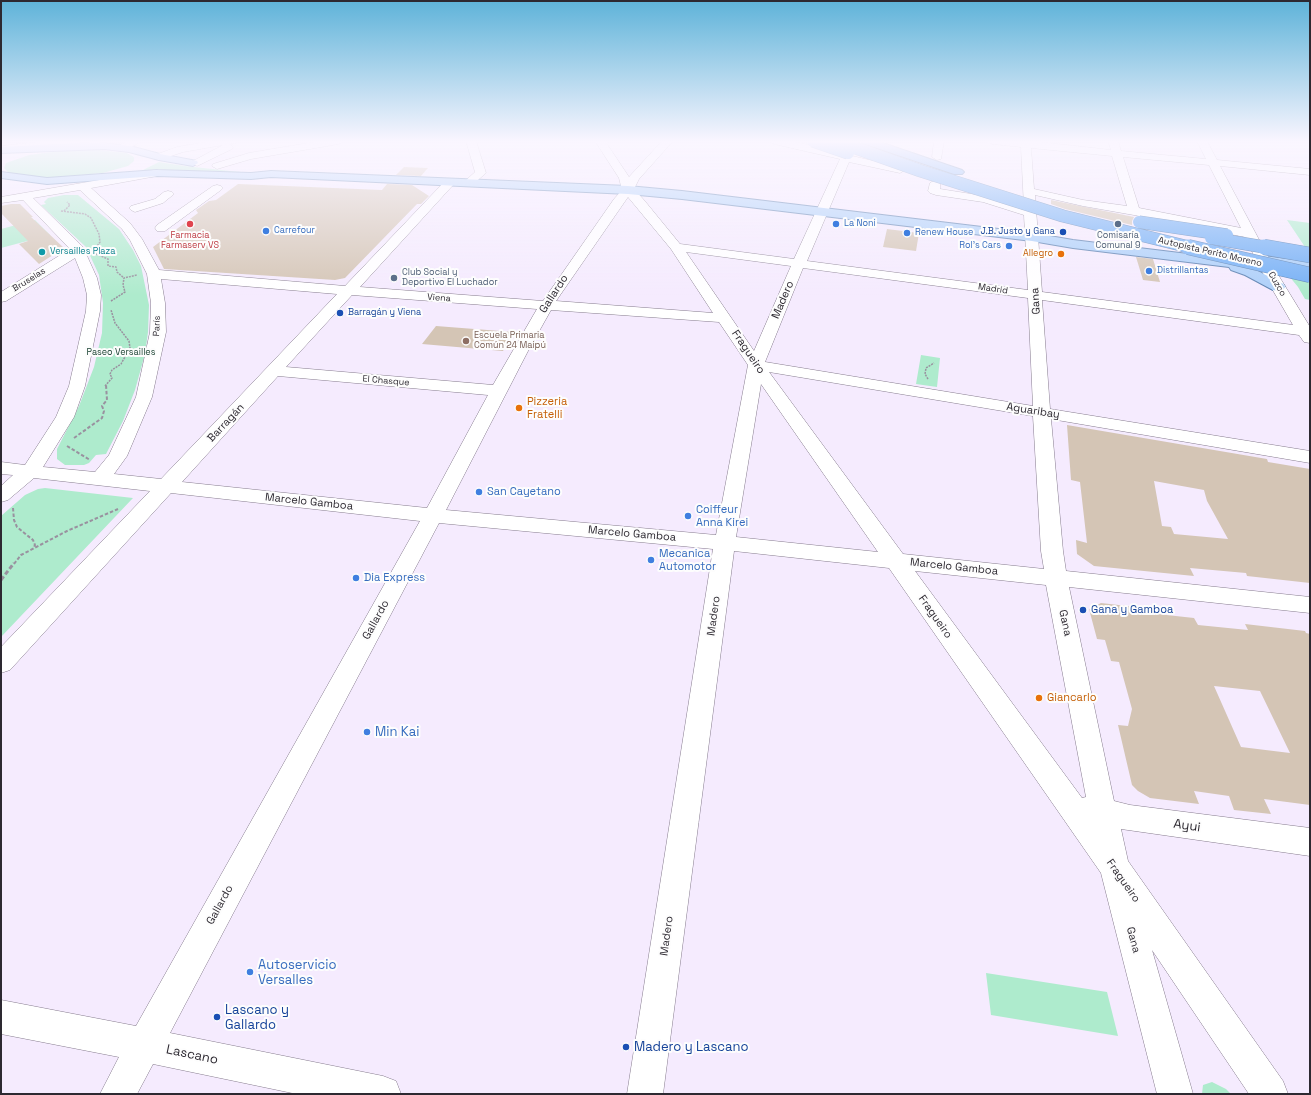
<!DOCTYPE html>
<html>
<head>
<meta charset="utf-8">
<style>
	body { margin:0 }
	#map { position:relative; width:1311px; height:1095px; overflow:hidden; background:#f5ebfe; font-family:"Space Grotesk",sans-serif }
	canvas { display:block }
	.frame { position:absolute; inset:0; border:2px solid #2d2931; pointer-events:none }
</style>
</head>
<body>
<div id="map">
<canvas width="1311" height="1095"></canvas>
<div class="frame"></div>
</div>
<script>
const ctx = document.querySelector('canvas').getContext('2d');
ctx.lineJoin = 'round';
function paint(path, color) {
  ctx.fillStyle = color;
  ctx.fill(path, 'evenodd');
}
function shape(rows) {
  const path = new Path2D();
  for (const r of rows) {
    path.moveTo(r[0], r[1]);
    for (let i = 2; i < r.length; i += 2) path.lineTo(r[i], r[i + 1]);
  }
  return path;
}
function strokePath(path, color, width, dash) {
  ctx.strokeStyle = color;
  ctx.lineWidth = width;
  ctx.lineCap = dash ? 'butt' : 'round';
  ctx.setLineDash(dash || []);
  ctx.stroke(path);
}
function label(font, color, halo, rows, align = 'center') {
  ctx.font = font + ' "Space Grotesk",sans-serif';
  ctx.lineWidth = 4;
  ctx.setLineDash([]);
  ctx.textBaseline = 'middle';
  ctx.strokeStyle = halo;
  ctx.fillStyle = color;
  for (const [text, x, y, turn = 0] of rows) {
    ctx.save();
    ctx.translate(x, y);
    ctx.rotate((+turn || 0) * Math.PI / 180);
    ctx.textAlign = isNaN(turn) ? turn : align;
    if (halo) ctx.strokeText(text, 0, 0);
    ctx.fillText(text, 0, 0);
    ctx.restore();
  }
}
paint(shape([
	[90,149,127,153,134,157,134,161,128,166,103,173,45,178,17,175,8,172,4,168,6,163,29,155,67,150],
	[159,162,185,166,249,173,248,174,143,170],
	[64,195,78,195,119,229,133,250,141,266,149,305,148,332,145,354,135,390,123,421,106,454,96,455,89,463,84,465,65,465,57,459,57,449,79,406,94,367,102,333,103,303,99,275,86,247,41,205,46,204,44,202,48,198],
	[35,220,50,235,1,248,1,229],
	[1287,220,1310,223,1310,248,1305,247],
	[1289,276,1310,278,1310,300,1305,299,1298,287],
	[921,355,940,358,937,387,916,384],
	[45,488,133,498,1,637,1,516,25,495,38,489],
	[986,973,1107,992,1118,1036,991,1015],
	[1212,1082,1226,1089,1231,1094,1202,1094,1203,1085]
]), '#aeebcd');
paint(shape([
	[404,167,428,168,421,176,396,175],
	[238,184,382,190,387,184,412,185,429,196,421,204,417,204,345,278,335,280,164,269,153,247,198,213,196,210,209,201,216,200],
	[1051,200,1134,217,1132,221,1132,225,1065,209,1051,204],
	[11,204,20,204,33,217,31,217,64,248,39,264,19,244,28,241,1,213,1,206],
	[887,229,919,233,916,251,883,247],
	[1136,257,1153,259,1160,282,1143,280],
	[436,326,513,332,503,351,422,344],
	[1067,425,1267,459,1268,462,1310,469,1310,583,1247,576,1246,573,1190,568,1194,576,1094,566,1077,554,1076,540,1087,543,1080,482,1071,480],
	[1154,481,1204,490,1207,501,1228,539,1174,534,1171,527,1162,526],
	[1101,603,1136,607,1139,612,1194,618,1198,625,1248,630,1245,624,1305,631,1306,633,1310,634,1310,805,1264,799,1271,814,1234,810,1229,796,1194,791,1199,804,1150,798,1138,791,1132,785,1118,725,1128,726,1132,709,1119,662,1111,661,1105,640,1097,639,1089,609],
	[1214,686,1260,691,1290,753,1241,747]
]), '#d4c5b5');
const minor = shape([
	[46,141,82,141,77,144,1,152,1,146,46,141],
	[90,141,102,141,94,146,90,145,89,143,90,141],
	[128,141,142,141,126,150,118,150,117,148,118,146,128,141],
	[212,141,238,141,236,143,230,144,233,147,232,149,197,166,192,163,193,161,223,145,183,152,159,160,154,157,155,155,177,147,212,141],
	[320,141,344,141,339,144,251,159,217,169,212,166,213,164,249,153,320,141],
	[466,141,476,141,486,173,472,185,468,186,463,183,475,172,466,141],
	[595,141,605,141,629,177,662,141,673,141,639,179,634,189,644,200,680,244,794,259,840,159,774,144,769,141,790,141,847,152,851,153,852,156,904,168,905,170,900,173,849,162,807,261,1028,290,1024,215,983,202,936,195,930,193,928,191,930,183,935,180,940,183,940,189,984,196,1024,207,1021,147,992,144,987,141,1031,141,1111,150,1108,141,1118,141,1121,151,1206,159,1197,141,1207,141,1217,160,1310,169,1310,175,1220,166,1274,268,1310,327,1310,343,1304,342,1299,335,1042,300,1050,409,1310,451,1310,463,1051,419,1063,551,1066,571,1310,597,1310,613,1069,587,1114,801,1130,805,1310,828,1310,856,1121,829,1128,861,1283,1081,1288,1094,1249,1094,1152,950,1193,1094,1157,1094,1101,873,889,568,734,551,663,1094,627,1094,713,549,439,523,170,1033,383,1076,396,1081,401,1094,297,1094,153,1064,137,1094,100,1094,119,1057,1,1034,1,1000,136,1026,420,521,171,493,10,670,1,673,1,647,150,491,34,478,8,500,1,502,1,486,13,475,1,474,1,462,25,465,56,417,69,386,86,311,87,295,83,278,75,258,6,301,1,302,1,292,70,249,23,200,1,203,1,197,157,170,161,171,162,173,157,176,91,188,130,223,142,239,159,270,345,286,446,180,450,179,454,180,455,182,454,184,360,287,543,301,614,199,622,190,619,178,595,141],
	[1031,148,1112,156,1127,206,1083,200,1034,189,1031,148],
	[1123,157,1209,165,1241,228,1139,208,1123,157],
	[80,190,122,229,130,240,147,274,151,303,150,332,136,397,109,455,95,472,43,467,74,417,85,386,100,311,101,295,97,278,83,247,33,198,80,190],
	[1035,195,1083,206,1134,215,1245,237,1260,268,1293,325,1042,292,1035,195],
	[628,197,671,249,713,313,556,301,628,197],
	[686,252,791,266,754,351,686,252],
	[803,268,1028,298,1033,406,765,362,803,268],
	[161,279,337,294,161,479,114,474,127,456,152,397,166,332,165,303,161,279],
	[352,295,537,309,493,385,286,367,352,295],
	[551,310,719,322,748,365,716,535,446,510,528,351,551,310],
	[769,372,1033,416,1041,551,1044,569,903,554,769,372],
	[278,376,488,395,427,508,182,482,278,376],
	[761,384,878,552,736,537,761,384],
	[915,571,1046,585,1086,797,1082,798,915,571],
	[934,141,944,141,941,159,937,160,932,157,934,141],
	[217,185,221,186,223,188,221,190,165,231,157,231,155,228,157,225,213,186,217,185],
	[168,191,172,192,174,194,163,203,135,212,131,210,129,208,131,206,155,199,164,192,168,191]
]);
const major = shape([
	[76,143,104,143,130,146,160,154,197,161,198,163,193,166,159,160,129,152,104,149,1,153,1,147,76,143],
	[157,170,251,173,271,171,628,186,682,191,1032,233,1073,240,1254,262,1259,263,1261,266,1256,270,1283,284,1285,287,1283,290,1278,291,1273,290,1245,275,1231,270,1229,267,1073,248,1032,241,682,199,628,194,271,177,251,179,157,176,47,184,1,178,1,172,47,178,157,170],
	[1264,256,1310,262,1310,270,1259,263,1257,260,1259,257,1264,256]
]);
const highway = shape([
	[861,141,877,141,962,170,964,172,962,174,954,174,862,143,861,141]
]);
strokePath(minor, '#867c8e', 1);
strokePath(major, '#5b80b0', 2);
strokePath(highway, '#5b80b0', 2);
strokePath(shape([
	[61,211,85,214,91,218,99,234,100,242,95,249],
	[64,211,70,205,67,202],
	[96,254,108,259,108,266,116,267,117,272,124,278],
	[111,301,125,292,123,285,124,278,137,275],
	[928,379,925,374,926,368,934,363],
	[105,386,112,378,110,374,112,370,121,364,130,348,129,341,115,323,111,310]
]), '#99919f', 1.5, [2, 1]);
strokePath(shape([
	[74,438,102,418,104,411,102,406,107,400,106,385],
	[67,446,90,460],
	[13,508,14,520,17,527,33,540,35,545,33,549],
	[14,564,21,555,67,531,118,509]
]), '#99919f', 2, [3.5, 2]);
strokePath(shape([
	[1,580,14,563]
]), '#99919f', 3, [4.5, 2.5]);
paint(minor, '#fff');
paint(major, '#accff9');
paint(highway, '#74aff5');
const highwayBridgeFar1 = shape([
	[813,141,848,153],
	[836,141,921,171,1063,216,1193,248],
	[1139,222,1227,235],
	[1211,238,1270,248]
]);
const highwayBridge = shape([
	[1188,247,1310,275],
	[1264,247,1310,255]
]);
strokePath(highwayBridgeFar1, '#5b80b0', 13, []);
strokePath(highwayBridge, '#5b80b0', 16, []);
strokePath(highwayBridgeFar1, '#74aff5', 12);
strokePath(highwayBridge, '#74aff5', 15);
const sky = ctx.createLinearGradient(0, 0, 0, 295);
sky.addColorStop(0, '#5eb3d9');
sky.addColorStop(0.48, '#faf6ff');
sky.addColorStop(1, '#faf6ff00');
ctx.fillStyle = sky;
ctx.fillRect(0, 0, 1311, 295);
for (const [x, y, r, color] of [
	[190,224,4,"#e0444e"],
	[836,224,4,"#3f7fe0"],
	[1118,224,4,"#5c6f8a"],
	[266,231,4,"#3f7fe0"],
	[1063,232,4,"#1a4fb4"],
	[907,233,4,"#3f7fe0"],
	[1009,246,4,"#3f7fe0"],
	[42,252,4,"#0f9aa8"],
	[1061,254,4,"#e8710a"],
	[1149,271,4,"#3f7fe0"],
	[394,278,4,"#5c6f8a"],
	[340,313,4,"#1a4fb4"],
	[466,341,4,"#8d6e63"],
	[519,408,4,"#e8710a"],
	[479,492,4,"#3f7fe0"],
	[688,516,4,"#3f7fe0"],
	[651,560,4,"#3f7fe0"],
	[356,578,4,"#3f7fe0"],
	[1083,610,4,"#1a4fb4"],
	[1039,698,4,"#e8710a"],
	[367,732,4,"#3f7fe0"],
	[250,972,4,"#3f7fe0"],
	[217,1017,4,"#1a4fb4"],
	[626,1047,4,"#1a4fb4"]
]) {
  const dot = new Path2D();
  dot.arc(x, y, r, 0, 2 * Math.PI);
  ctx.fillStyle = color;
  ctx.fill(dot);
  strokePath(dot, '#fdfdfd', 1.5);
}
label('9px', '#366cbe', '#fdfdfd', [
	["La Noni",844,224],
	["Carrefour",274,231],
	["Renew House",915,233],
	["Rol's Cars",1001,246,"right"],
	["Distrillantas",1157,271]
], 'left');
label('9px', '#164399', '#fdfdfd', [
	["J.B. Justo y Gana",1055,232],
	["Barragán y Viena",348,313,"left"]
], 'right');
label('9px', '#be3a42', '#fdfdfd', [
	["Farmacia",190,236],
	["Farmaserv VS",190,246]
]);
label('9px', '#4e5e75', '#fdfdfd', [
	["Comisaría",1118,236],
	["Comunal 9",1118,246],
	["Club Social y",402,273,"left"],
	["Deportivo El Luchador",402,283,"left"]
]);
label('9px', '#0d838f', '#fdfdfd', [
	["Versailles Plaza",50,252]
], 'left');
label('9px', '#2d2931', '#fdfdfd', [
	["Autopista Perito Moreno",1210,252,13],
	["Bruselas",29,280,-32],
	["Cuzco",1277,284,60],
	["Madrid",993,289,8],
	["Viena",439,298,4],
	["París",157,326,-87],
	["El Chasque",386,381,5]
]);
label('9px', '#c56008', '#fdfdfd', [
	["Allegro",1053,254]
], 'right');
label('9px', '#785e54', '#fdfdfd', [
	["Escuela Primaria",474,336],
	["Común 24 Maipú",474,346]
], 'left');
label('9px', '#123c2b', '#fdfdfd', [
	["Paseo Versailles",121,353]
]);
label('11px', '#2d2931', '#fdfdfd', [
	["Gallardo",554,294,-57],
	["Madero",783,300,-67],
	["Gana",1036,301,-93],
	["Fragueiro",748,352,56],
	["Aguaribay",1033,411,9],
	["Barragán",226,423,-47],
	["Marcelo Gamboa",309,502,6],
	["Marcelo Gamboa",632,534,5],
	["Marcelo Gamboa",954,567,6],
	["Madero",714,616,-82],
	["Fragueiro",935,617,55],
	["Gallardo",376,620,-61],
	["Gana",1065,623,78],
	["Fragueiro",1123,881,55],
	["Gallardo",220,905,-61],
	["Madero",667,936,-82],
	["Gana",1133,940,75]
]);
label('11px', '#c56008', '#fdfdfd', [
	["Pizzeria",527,402],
	["Fratelli",527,415],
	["Giancarlo",1047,698]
], 'left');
label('11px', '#366cbe', '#fdfdfd', [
	["San Cayetano",487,492],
	["Coiffeur",696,510],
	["Anna Kirei",696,523],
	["Mecanica",659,554],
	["Automotor",659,567],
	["Dia Express",364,578]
], 'left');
label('11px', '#164399', '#fdfdfd', [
	["Gana y Gamboa",1091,610]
], 'left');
label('13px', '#366cbe', '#fdfdfd', [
	["Min Kai",375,732],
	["Autoservicio",258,965],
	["Versalles",258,980]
], 'left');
label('13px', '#2d2931', '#fdfdfd', [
	["Ayui",1187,826,8],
	["Lascano",192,1055,12]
]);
label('13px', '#164399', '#fdfdfd', [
	["Lascano y",225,1010],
	["Gallardo",225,1025],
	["Madero y Lascano",634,1047]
], 'left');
</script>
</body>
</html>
